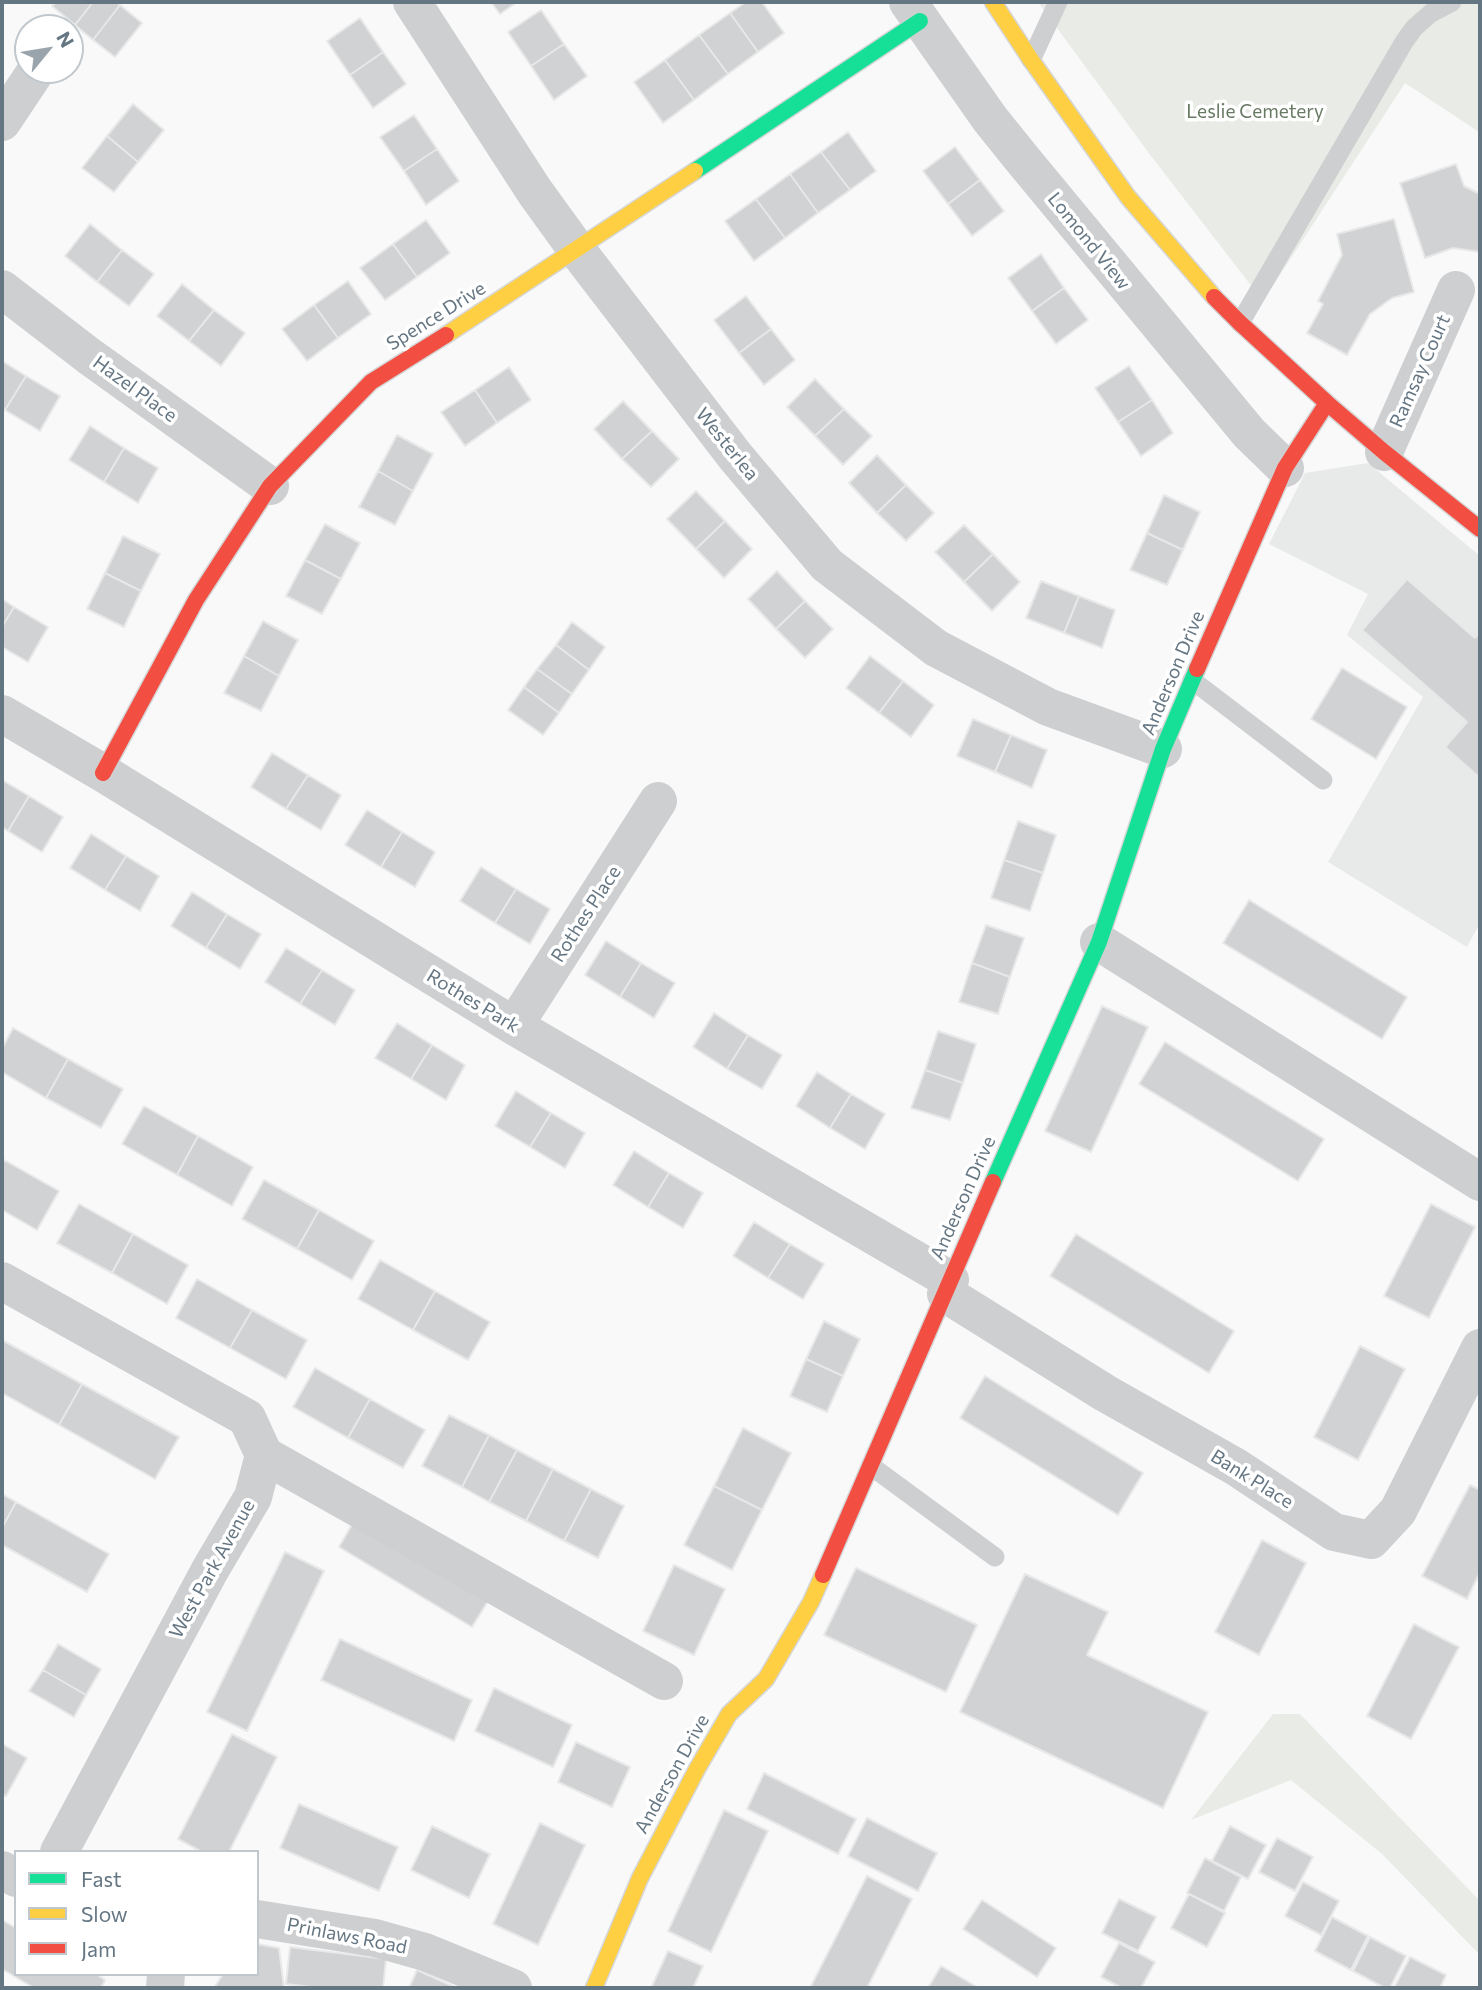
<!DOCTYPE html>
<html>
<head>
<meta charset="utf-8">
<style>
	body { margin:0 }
	#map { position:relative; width:1482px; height:1990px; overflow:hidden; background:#f9f9f9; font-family:Commissioner,sans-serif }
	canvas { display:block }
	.frame { position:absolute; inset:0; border:4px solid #657683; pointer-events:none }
	.legend { position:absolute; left:14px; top:1850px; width:245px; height:126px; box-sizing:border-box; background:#fff; border:2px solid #c1c8cd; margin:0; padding:9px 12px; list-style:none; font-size:21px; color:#657683 }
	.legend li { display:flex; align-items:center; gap:14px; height:35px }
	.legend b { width:35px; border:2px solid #c1c8cd }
	.north { position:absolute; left:14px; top:14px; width:70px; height:70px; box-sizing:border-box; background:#fff; border:2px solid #c1c8cd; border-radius:50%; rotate:60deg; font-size:19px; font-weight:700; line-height:28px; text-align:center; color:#657683 }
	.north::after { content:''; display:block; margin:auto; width:24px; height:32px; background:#99a4ac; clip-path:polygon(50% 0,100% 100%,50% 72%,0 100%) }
</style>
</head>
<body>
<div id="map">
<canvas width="1482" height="1990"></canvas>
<div class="frame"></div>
<ul class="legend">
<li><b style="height:9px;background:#16e098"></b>Fast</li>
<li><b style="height:9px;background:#ffcf43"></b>Slow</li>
<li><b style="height:9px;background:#f24e42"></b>Jam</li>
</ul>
<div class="north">N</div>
</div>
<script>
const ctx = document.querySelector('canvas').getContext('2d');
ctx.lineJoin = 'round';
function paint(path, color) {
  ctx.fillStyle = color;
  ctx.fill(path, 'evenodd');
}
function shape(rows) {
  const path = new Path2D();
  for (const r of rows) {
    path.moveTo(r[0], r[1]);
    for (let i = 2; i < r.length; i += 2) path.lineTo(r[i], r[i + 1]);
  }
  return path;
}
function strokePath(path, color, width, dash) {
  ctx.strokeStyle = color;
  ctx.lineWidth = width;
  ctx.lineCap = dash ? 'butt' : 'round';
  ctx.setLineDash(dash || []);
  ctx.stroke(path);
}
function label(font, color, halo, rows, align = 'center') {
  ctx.font = font + ' Commissioner,sans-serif';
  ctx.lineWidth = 7;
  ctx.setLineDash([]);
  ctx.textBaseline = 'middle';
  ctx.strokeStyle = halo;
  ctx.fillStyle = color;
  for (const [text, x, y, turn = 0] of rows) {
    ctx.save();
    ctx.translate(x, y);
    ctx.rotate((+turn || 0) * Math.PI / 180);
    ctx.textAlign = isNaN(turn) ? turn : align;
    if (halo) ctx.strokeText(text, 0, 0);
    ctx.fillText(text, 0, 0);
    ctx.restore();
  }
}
paint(shape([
	[1368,463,1480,556,1480,923,1467,947,1328,862,1423,697,1347,635,1368,594,1269,544,1305,473]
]), '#e8e9e9');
paint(shape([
	[1038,2,1480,2,1480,130,1479,132,1405,83,1263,301,1148,152],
	[1273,1714,1300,1714,1480,1901,1480,1955,1382,1854,1291,1780,1191,1820]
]), '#e8ebe6');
const building = shape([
	[56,2,93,2,75,25,52,6,56,2],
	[93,2,115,2,120,5,93,40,75,25,93,2],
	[491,2,517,2,500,14,491,2],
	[746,2,762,2,784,33,758,52,730,13,746,2],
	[120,5,142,23,115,57,93,40,120,5],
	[541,10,564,44,531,66,508,32,541,10],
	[730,13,758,52,728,74,699,35,730,13],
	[360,18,383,52,350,75,327,41,360,18],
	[699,35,728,74,694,100,665,60,699,35],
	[564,44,587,76,554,100,531,66,564,44],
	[383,52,406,84,373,108,350,75,383,52],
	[665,60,694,100,663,123,634,82,665,60],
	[133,104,164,130,138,162,107,136,133,104],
	[414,115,437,149,404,171,380,137,414,115],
	[848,132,876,171,850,190,821,152,848,132],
	[107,136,138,162,114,192,82,168,107,136],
	[955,147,980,180,948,204,923,171,955,147],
	[437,149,459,181,426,205,404,171,437,149],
	[821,152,850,190,818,213,790,174,821,152],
	[1456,164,1464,186,1480,194,1480,252,1453,248,1425,258,1400,183,1456,164],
	[790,174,818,213,785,238,756,199,790,174],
	[980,180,1004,211,972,236,948,204,980,180],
	[756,199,785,238,754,261,725,221,756,199],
	[1394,219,1414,292,1392,298,1370,314,1347,355,1307,333,1323,304,1318,301,1342,255,1337,234,1394,219],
	[426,220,450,253,417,277,393,244,426,220],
	[90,224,122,250,97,282,65,256,90,224],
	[393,244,417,277,385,300,360,268,393,244],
	[122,250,154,274,129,306,97,282,122,250],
	[1041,254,1064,288,1032,311,1008,278,1041,254],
	[348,281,371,314,338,338,314,305,348,281],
	[182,284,214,310,189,341,157,316,182,284],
	[1064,288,1088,320,1056,344,1032,311,1064,288],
	[746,296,771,329,739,353,714,320,746,296],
	[314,305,338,338,307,361,282,329,314,305],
	[214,310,245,333,221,366,189,341,214,310],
	[771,329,795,360,764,385,739,353,771,329],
	[2,361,26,376,5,410,2,408,2,361],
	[1129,366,1152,400,1118,422,1095,388,1129,366],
	[509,367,531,400,497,423,475,390,509,367],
	[26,376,60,396,40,431,5,410,26,376],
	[815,379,844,409,815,436,787,407,815,379],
	[475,390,497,423,465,446,441,412,475,390],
	[1152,400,1173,433,1141,456,1118,422,1152,400],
	[623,401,652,431,622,459,594,429,623,401],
	[844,409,872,436,843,465,815,436,844,409],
	[90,426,124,448,104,482,69,460,90,426],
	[652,431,679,459,651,487,622,459,652,431],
	[397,435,433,454,413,491,378,471,397,435],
	[124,448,158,468,138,503,104,482,124,448],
	[877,455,906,485,877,513,849,483,877,455],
	[378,471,413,491,395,525,359,507,378,471],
	[906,485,934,513,906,541,877,513,906,485],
	[696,491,725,521,696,549,667,519,696,491],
	[1164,495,1200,512,1183,550,1147,533,1164,495],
	[725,521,752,549,724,578,696,549,725,521],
	[325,524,360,543,341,579,305,560,325,524],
	[964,525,993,554,964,582,935,552,964,525],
	[1147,533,1183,550,1167,585,1130,570,1147,533],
	[123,536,160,554,141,591,105,573,123,536],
	[993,554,1020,582,992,611,964,582,993,554],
	[305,560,341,579,322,614,286,596,305,560],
	[777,571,805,601,776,629,748,599,777,571],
	[105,573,141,591,124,627,87,609,105,573],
	[1407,579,1475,638,1480,632,1480,778,1445,747,1467,722,1362,630,1407,579],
	[1041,581,1079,596,1064,633,1026,618,1041,581],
	[1079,596,1115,610,1102,648,1064,633,1079,596],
	[2,599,14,607,2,627,2,599],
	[805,601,833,629,805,658,776,629,805,601],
	[14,607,48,627,28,662,2,647,2,627,14,607],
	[263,621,298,640,279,676,244,656,263,621],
	[572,622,605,647,589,670,556,645,572,622],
	[556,645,589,670,572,694,537,669,556,645],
	[244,656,279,676,261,711,224,693,244,656],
	[870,656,903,681,879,713,846,688,870,656],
	[1342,668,1407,707,1376,759,1311,719,1342,668],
	[537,669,572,694,559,713,524,687,537,669],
	[903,681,934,705,911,737,879,713,903,681],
	[524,687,559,713,543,735,508,710,524,687],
	[973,719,1011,735,995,772,957,756,973,719],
	[1011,735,1047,750,1032,788,995,772,1011,735],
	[272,753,308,775,286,809,251,787,272,753],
	[308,775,341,795,321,830,286,809,308,775],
	[2,780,29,796,8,831,2,827,2,780],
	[29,796,63,817,42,852,8,831,29,796],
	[367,810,402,832,381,867,345,845,367,810],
	[1018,821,1056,835,1043,873,1004,860,1018,821],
	[402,832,435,852,415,887,381,867,402,832],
	[91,834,126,856,105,890,70,868,91,834],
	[126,856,159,876,140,911,105,890,126,856],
	[1004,860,1043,873,1030,911,991,898,1004,860],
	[481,867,516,889,495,923,460,901,481,867],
	[516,889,550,909,530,944,495,923,516,889],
	[192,892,227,914,206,948,171,926,192,892],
	[1249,900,1407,997,1382,1039,1223,943,1249,900],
	[227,914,261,934,240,969,206,948,227,914],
	[986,925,1024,938,1010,977,972,963,986,925],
	[606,941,641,963,620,997,585,975,606,941],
	[286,948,322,970,300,1004,265,982,286,948],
	[641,963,675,983,654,1018,620,997,641,963],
	[972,963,1010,977,998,1014,959,1002,972,963],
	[322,970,355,990,335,1025,300,1004,322,970],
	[1102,1006,1148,1027,1091,1152,1045,1131,1102,1006],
	[714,1013,748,1035,727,1069,693,1047,714,1013],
	[397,1023,432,1045,411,1079,375,1058,397,1023],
	[13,1028,68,1059,46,1098,2,1072,2,1049,13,1028],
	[938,1031,976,1044,963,1083,925,1070,938,1031],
	[748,1035,782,1055,762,1089,727,1069,748,1035],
	[1165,1042,1324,1139,1298,1181,1139,1084,1165,1042],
	[432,1045,465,1065,446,1100,411,1079,432,1045],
	[68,1059,123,1089,101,1128,46,1098,68,1059],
	[925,1070,963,1083,950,1120,911,1108,925,1070],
	[817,1072,851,1094,830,1128,796,1106,817,1072],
	[516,1091,551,1113,530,1147,495,1126,516,1091],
	[851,1094,885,1114,865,1149,830,1128,851,1094],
	[144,1106,198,1136,177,1175,122,1144,144,1106],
	[551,1113,585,1133,565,1168,530,1147,551,1113],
	[198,1136,253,1167,232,1206,177,1175,198,1136],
	[634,1151,669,1173,648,1207,613,1185,634,1151],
	[4,1160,59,1191,37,1230,2,1210,2,1165,4,1160],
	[669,1173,703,1193,683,1228,648,1207,669,1173],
	[264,1180,319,1210,297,1249,242,1219,264,1180],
	[79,1204,133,1234,112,1273,57,1243,79,1204],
	[1431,1204,1475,1227,1429,1318,1384,1296,1431,1204],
	[319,1210,374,1241,352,1280,297,1249,319,1210],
	[754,1222,790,1244,768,1278,733,1256,754,1222],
	[133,1234,188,1265,167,1304,112,1273,133,1234],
	[1076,1234,1234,1331,1209,1373,1050,1276,1076,1234],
	[790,1244,824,1264,803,1299,768,1278,790,1244],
	[380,1260,435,1291,413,1330,358,1299,380,1260],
	[197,1279,252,1310,230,1348,176,1318,197,1279],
	[435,1291,490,1322,468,1360,413,1330,435,1291],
	[252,1310,307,1340,286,1379,230,1348,252,1310],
	[824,1321,860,1339,843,1376,806,1359,824,1321],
	[2,1340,82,1384,59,1425,2,1393,2,1340],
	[1360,1346,1405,1369,1358,1460,1314,1437,1360,1346],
	[806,1359,843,1376,827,1412,790,1396,806,1359],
	[315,1368,370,1399,348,1438,293,1407,315,1368],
	[985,1376,1143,1473,1118,1515,960,1418,985,1376],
	[82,1384,179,1437,155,1479,59,1425,82,1384],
	[370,1399,425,1430,403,1468,348,1438,370,1399],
	[449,1415,489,1435,462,1487,422,1466,449,1415],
	[743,1428,791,1453,762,1510,714,1486,743,1428],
	[489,1435,517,1450,489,1502,462,1487,489,1435],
	[517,1450,553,1469,526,1521,489,1502,517,1450],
	[553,1469,591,1489,564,1541,526,1521,553,1469],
	[1470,1485,1480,1490,1480,1572,1467,1599,1422,1576,1470,1485],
	[714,1486,762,1510,732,1570,684,1545,714,1486],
	[591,1489,624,1506,598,1558,564,1541,591,1489],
	[2,1494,16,1502,2,1528,2,1494],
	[16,1502,109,1554,87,1592,2,1545,2,1528,16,1502],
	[354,1521,488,1601,472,1627,339,1547,354,1521],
	[1262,1540,1306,1563,1259,1655,1215,1632,1262,1540],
	[285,1552,324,1571,247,1731,207,1712,285,1552],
	[674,1565,725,1589,694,1655,643,1631,674,1565],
	[856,1568,977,1625,946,1692,824,1635,856,1568],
	[1025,1574,1108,1612,1087,1655,1208,1712,1163,1808,960,1712,1025,1574],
	[1414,1624,1459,1647,1411,1739,1367,1716,1414,1624],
	[340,1639,472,1700,454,1741,321,1680,340,1639],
	[58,1644,101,1669,86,1695,43,1670,58,1644],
	[43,1670,86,1695,74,1717,29,1691,43,1670],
	[494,1688,572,1725,553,1767,475,1731,494,1688],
	[232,1734,277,1757,229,1852,202,1852,178,1839,232,1734],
	[576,1742,630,1767,612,1807,558,1782,576,1742],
	[2,1744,27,1758,6,1796,2,1794,2,1744],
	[764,1773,856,1819,838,1854,747,1809,764,1773],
	[299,1804,398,1847,379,1891,280,1848,299,1804],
	[724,1810,768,1831,711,1952,668,1931,724,1810],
	[867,1818,937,1853,918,1891,848,1856,867,1818],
	[540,1823,585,1845,538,1945,493,1924,540,1823],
	[432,1826,490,1854,469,1898,411,1870,432,1826],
	[1230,1826,1266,1845,1248,1879,1212,1861,1230,1826],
	[1277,1838,1313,1857,1295,1891,1259,1872,1277,1838],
	[1205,1858,1241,1877,1224,1911,1187,1893,1205,1858],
	[867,1876,912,1899,867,1988,810,1988,867,1876],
	[1303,1882,1339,1901,1321,1935,1285,1916,1303,1882],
	[1189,1894,1225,1913,1207,1947,1171,1928,1189,1894],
	[1119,1899,1156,1917,1138,1951,1102,1933,1119,1899],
	[982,1900,1056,1948,1037,1977,963,1929,982,1900],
	[1332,1917,1368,1936,1351,1970,1315,1951,1332,1917],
	[2,1920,16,1928,16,1974,96,1974,105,1980,101,1988,34,1988,2,1969,2,1920],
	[1370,1937,1406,1956,1390,1988,1385,1988,1353,1971,1370,1937],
	[1119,1943,1155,1962,1141,1988,1122,1988,1101,1977,1119,1943],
	[257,1944,279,1948,284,1988,214,1988,223,1974,257,1974,257,1944],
	[290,1947,386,1959,383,1988,320,1988,286,1984,290,1947],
	[668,1951,703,1966,693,1988,656,1988,652,1986,668,1951],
	[1410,1957,1446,1975,1440,1988,1394,1988,1410,1957],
	[941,1966,979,1988,928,1988,941,1966],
	[417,1970,457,1988,409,1988,417,1970]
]);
paint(building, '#d0d2d3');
strokePath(building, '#e8e8e8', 2);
const fast = shape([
	[695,171,920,21],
	[993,1182,1099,942,1163,749,1197,669]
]);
const slow = shape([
	[993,2,1031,60,1128,197,1214,297],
	[446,335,695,171],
	[594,1988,640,1878,697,1769,729,1714,766,1679,811,1602,823,1575]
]);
const jam = shape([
	[1214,297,1240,323,1327,403,1384,452,1480,529],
	[1197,669,1285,468,1327,403],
	[103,773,196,600,270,486,371,382,446,335],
	[823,1575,993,1182]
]);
strokePath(fast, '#d5d6d7', 19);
strokePath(slow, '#d5d6d7', 19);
strokePath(jam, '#d5d6d7', 19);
strokePath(shape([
	[1031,60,1058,2],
	[1240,323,1404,42,1414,28,1431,13,1452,2],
	[1192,680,1323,780],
	[871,1466,995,1557]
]), '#cecfd0', 19);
strokePath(shape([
	[412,2,535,192,577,250,735,456,827,565,936,648,1048,707,1163,749],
	[908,2,990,119,1023,160,1249,433,1285,468],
	[2,122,36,71],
	[2,289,89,356,270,486],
	[1384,452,1456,290],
	[2,714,103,773,514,1026,950,1280],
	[1099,942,1480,1182],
	[514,1026,658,801],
	[2,1281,247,1418,264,1455,253,1497,210,1570,59,1852],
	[946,1294,1105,1393,1236,1467,1334,1532,1371,1540,1398,1511,1480,1348],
	[264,1455,664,1681],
	[2,1870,16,1878],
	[257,1919,375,1938,425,1952,513,1988],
	[165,1988,166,1974]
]), '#cecfd0', 38);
strokePath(fast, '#16e098', 16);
strokePath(slow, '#ffcf43', 16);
strokePath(jam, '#f24e42', 16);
label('19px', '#687a64', '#fff', [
	["Leslie Cemetery",1255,112]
]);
label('19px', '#657683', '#fff', [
	["Lomond View",1089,241,51],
	["Spence Drive",436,316,-32],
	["Ramsay Court",1420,371,-66],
	["Hazel Place",135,389,36],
	["Westerlea",727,444,51],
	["Anderson Drive",1173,673,-67],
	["Rothes Place",586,914,-57],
	["Rothes Park",473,1001,31],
	["Anderson Drive",963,1198,-66],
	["Bank Place",1252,1479,32],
	["West Park Avenue",212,1569,-61],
	["Anderson Drive",672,1774,-61],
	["Prinlaws Road",347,1936,11]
]);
</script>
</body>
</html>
